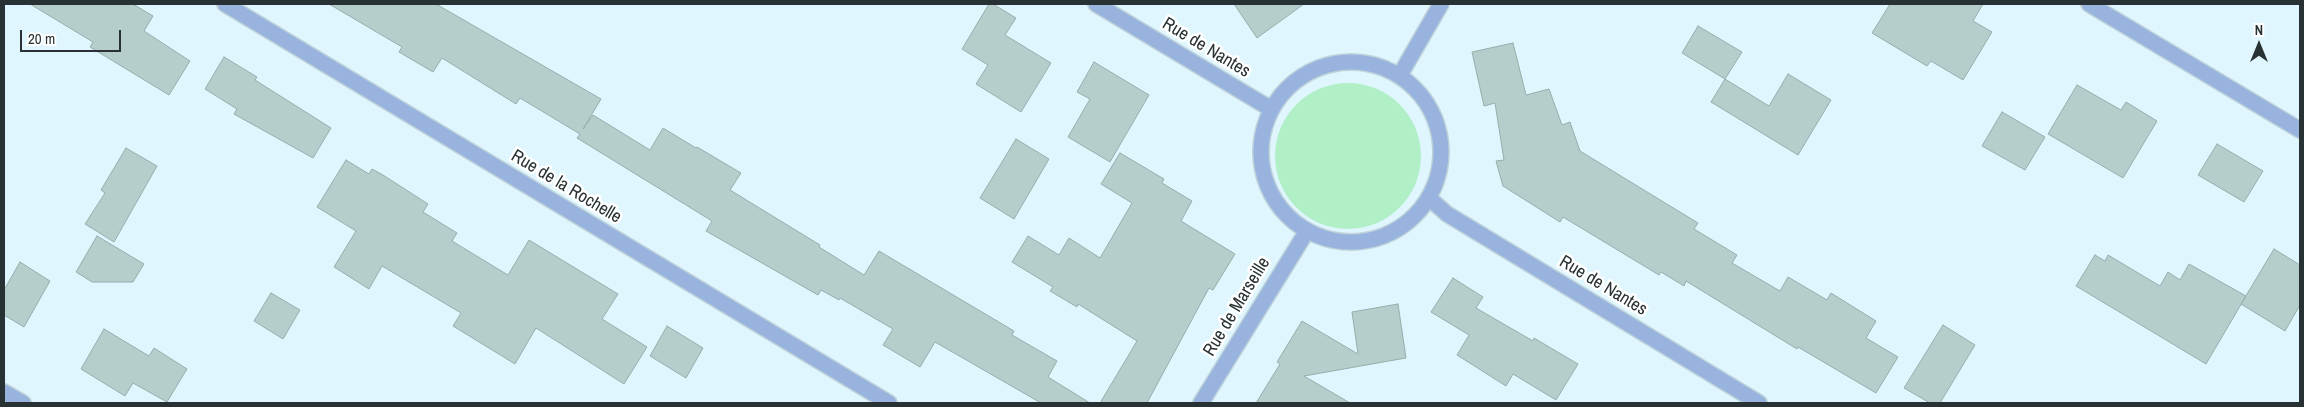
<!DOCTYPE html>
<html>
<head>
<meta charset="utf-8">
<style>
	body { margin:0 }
	#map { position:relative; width:2304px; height:407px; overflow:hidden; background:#e0f6ff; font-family:"Archivo Narrow",sans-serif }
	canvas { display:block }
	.frame { position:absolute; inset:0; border:5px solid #283134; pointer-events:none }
	.north { position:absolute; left:2234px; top:20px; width:50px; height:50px; -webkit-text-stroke:4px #fff; paint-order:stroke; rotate:0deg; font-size:14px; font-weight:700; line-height:20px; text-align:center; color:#283134 }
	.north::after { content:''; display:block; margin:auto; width:18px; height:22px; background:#283134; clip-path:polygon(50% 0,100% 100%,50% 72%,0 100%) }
	.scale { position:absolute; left:20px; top:30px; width:101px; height:22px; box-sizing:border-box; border:2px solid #283134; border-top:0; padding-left:6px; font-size:15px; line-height:18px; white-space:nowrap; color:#283134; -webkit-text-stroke:4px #fff; paint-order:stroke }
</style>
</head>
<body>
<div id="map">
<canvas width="2304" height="407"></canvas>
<div class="frame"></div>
<div class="north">N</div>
<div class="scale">20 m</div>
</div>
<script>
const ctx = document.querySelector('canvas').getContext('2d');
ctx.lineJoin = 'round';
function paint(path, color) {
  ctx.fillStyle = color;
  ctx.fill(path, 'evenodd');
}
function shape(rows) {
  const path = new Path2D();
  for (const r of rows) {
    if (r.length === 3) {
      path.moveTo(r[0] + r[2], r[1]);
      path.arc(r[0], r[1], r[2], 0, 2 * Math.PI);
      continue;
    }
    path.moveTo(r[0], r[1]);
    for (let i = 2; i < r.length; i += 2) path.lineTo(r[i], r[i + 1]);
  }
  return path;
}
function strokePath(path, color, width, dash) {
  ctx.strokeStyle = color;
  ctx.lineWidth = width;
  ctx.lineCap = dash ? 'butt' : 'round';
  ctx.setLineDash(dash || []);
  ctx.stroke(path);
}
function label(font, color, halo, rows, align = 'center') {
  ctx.font = font + ' "Archivo Narrow",sans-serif';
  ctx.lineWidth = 5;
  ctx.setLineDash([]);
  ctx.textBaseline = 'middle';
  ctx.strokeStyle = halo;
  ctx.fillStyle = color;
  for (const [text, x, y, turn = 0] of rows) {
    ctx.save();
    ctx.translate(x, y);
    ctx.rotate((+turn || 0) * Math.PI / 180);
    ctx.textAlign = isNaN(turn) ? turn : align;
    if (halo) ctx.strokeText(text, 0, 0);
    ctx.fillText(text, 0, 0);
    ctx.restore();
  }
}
paint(shape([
	[1348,156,73]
]), '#b1efc6');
const building = shape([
	[30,4,133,4,153,16,144,31,190,61,169,95,90,47,93,42,30,4],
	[329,4,436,4,601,99,583,129,593,115,650,150,663,128,696,148,697,147,741,173,730,190,820,245,819,247,864,275,879,251,1014,331,1012,335,1057,361,1048,377,1090,403,1041,403,935,342,920,367,883,345,893,329,840,298,839,300,821,290,818,295,706,231,712,221,577,138,580,134,520,98,516,104,442,58,433,72,399,52,402,47,329,4],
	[989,4,993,4,1016,18,1005,35,1051,63,1021,112,976,84,988,65,962,49,989,4],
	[1234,4,1304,4,1257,38,1234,4],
	[1890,4,1983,4,1973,21,1992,32,1963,80,1931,61,1927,66,1872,33,1890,4],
	[1698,26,1742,52,1725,79,1682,53,1698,26],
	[1513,43,1526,95,1549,89,1562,125,1570,122,1580,151,1698,223,1694,229,1737,255,1732,263,1780,291,1788,277,1827,300,1831,293,1876,321,1866,338,1898,357,1876,393,1798,347,1797,349,1686,281,1684,286,1661,272,1659,275,1563,217,1560,222,1503,186,1496,161,1504,160,1495,103,1484,106,1472,52,1513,43],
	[224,57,257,77,255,80,331,128,313,158,234,114,237,109,205,89,224,57],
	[1094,62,1149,95,1110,162,1068,137,1090,99,1077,92,1094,62],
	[1788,74,1831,100,1798,155,1711,102,1725,79,1769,106,1788,74],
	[2077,85,2121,110,2126,102,2157,121,2123,178,2048,134,2077,85],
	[2002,112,2045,137,2025,170,1982,146,2002,112],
	[1016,139,1049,159,1014,219,980,198,1016,139],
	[2217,144,2263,171,2244,202,2198,175,2217,144],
	[126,148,157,166,114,242,85,224,105,193,101,190,126,148],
	[1120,153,1164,179,1162,183,1192,201,1181,221,1235,254,1213,290,1209,288,1147,403,1100,403,1137,341,1078,304,1077,307,1050,291,1053,287,1012,262,1028,236,1059,255,1069,238,1100,258,1132,203,1101,184,1120,153],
	[346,160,369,174,372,169,383,175,428,204,423,212,457,233,452,241,508,275,529,240,618,294,602,319,647,347,624,384,536,328,515,364,453,326,461,313,382,266,369,289,334,267,356,231,317,207,346,160],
	[97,236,144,264,133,282,92,282,76,272,97,236],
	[2274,249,2300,265,2300,305,2285,331,2241,304,2274,249],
	[2095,255,2105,261,2108,255,2160,286,2168,272,2180,280,2189,264,2246,296,2206,364,2076,286,2095,255],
	[20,262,50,281,24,327,4,315,4,290,20,262],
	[1453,278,1483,297,1476,308,1533,341,1534,338,1578,364,1556,400,1513,374,1506,386,1457,355,1469,335,1431,312,1453,278],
	[271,293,300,310,283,339,254,321,271,293],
	[1398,304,1406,358,1304,376,1350,403,1256,403,1280,364,1277,362,1302,321,1358,354,1352,312,1398,304],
	[1943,325,1975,345,1940,403,1930,403,1904,388,1943,325],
	[667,326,703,348,686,378,650,356,667,326],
	[104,329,149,356,154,348,187,369,167,402,133,383,125,396,81,369,104,329]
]);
paint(building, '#b5cdcb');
strokePath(building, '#96adab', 1);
const street = shape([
	[225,4,889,403],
	[1096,4,1271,109],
	[2089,4,2300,130],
	[1351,152,90],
	[1400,75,1441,4],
	[1429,198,1447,214,1759,403],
	[4,392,23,403],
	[1201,403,1307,231]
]);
strokePath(street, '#bfd3da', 18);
strokePath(street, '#98b3de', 15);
label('18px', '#283134', '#fff', [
	["Rue de Nantes",1206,48,31],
	["Rue de la Rochelle",566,187,31],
	["Rue de Nantes",1603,286,31],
	["Rue de Marseille",1237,307,-59]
]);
</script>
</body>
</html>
